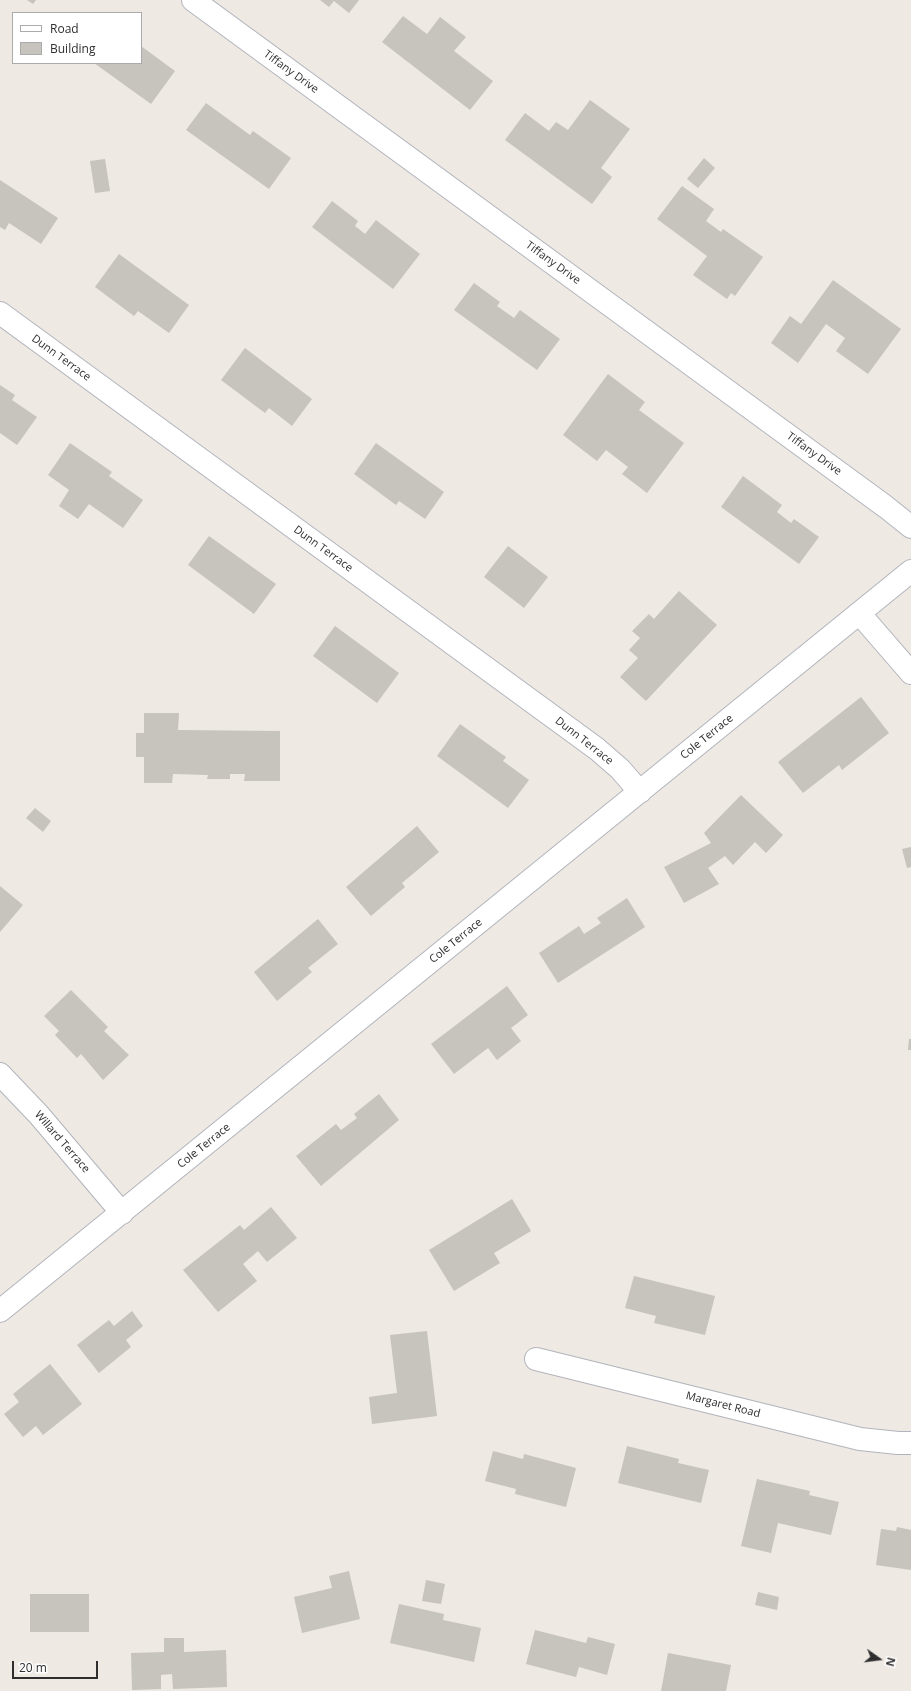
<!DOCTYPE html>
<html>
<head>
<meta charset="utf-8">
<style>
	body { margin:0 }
	#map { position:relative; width:911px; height:1691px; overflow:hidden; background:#eee9e2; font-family:"Open Sans",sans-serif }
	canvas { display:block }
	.legend { position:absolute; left:12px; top:12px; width:130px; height:52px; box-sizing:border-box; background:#fff; border:1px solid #ababab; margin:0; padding:5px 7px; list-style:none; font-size:12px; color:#2e2e2e }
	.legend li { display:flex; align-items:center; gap:8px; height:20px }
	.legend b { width:20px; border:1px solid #ababab }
	.north { position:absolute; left:859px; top:1639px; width:40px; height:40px; -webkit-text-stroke:3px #fff; paint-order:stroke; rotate:104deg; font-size:11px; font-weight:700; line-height:16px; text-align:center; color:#2e2e2e }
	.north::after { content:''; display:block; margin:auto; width:14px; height:18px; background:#2e2e2e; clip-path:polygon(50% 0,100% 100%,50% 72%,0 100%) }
	.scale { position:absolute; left:12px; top:1661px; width:86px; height:18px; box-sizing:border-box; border:2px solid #2e2e2e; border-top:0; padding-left:5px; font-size:12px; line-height:14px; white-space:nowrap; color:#2e2e2e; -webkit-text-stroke:3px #fff; paint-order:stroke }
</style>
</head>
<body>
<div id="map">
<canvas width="911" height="1691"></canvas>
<ul class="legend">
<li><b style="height:5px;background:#fff"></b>Road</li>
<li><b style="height:11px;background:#c7c3bd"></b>Building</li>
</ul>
<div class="north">N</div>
<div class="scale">20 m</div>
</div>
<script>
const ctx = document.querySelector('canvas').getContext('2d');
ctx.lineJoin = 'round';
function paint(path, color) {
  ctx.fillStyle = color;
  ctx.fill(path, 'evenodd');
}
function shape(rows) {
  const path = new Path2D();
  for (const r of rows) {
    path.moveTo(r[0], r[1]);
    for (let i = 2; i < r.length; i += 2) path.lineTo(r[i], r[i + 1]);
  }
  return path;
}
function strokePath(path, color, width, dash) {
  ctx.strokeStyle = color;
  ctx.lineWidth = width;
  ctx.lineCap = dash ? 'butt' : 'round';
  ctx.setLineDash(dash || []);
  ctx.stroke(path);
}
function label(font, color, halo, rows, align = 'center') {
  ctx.font = font + ' "Open Sans",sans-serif';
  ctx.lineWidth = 3;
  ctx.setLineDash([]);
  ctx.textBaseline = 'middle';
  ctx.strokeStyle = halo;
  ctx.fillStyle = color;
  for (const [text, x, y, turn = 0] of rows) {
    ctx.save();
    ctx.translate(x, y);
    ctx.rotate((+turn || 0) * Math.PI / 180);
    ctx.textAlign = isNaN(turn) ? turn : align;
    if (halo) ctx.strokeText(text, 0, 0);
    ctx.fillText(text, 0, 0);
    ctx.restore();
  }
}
paint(shape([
	[27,0,36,0,33,4],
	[320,0,359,0,349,13,334,1,329,7],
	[403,16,427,34,440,17,466,37,454,51,493,81,470,110,382,42],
	[141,46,175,71,151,104,94,63,141,63],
	[590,100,630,129,601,168,612,177,592,204,505,140,525,113,549,131,556,122,568,130],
	[206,103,250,135,253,131,291,158,269,189,186,130],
	[704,158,715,168,698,188,687,179],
	[105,159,110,191,95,193,90,161],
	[0,180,58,218,41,244,9,223,5,230,0,227],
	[682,186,714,209,706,221,721,232,723,229,763,257,735,296,731,293,727,299,693,275,707,256,657,219],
	[332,201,358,221,355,226,365,234,376,220,420,254,393,289,312,227],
	[119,254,189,305,169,333,138,311,134,316,95,287],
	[833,280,901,329,868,374,836,351,845,338,826,324,798,363,771,343,790,316,801,324],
	[474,283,500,302,497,306,514,318,520,310,560,339,537,370,454,310],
	[245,348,312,399,292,426,269,408,265,413,221,380],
	[608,374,645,402,639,410,684,443,647,493,622,474,628,467,606,450,597,461,563,435],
	[0,385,15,395,12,400,37,417,17,445,0,433],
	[70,443,112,472,109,476,143,500,123,528,89,504,78,519,59,506,69,490,48,475],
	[376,443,444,492,425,519,399,501,396,505,354,474],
	[743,476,782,505,777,512,791,523,794,519,819,537,799,564,721,507],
	[209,536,276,584,254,614,188,565],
	[508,546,548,577,524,608,484,577],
	[679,591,717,625,646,701,620,677,638,658,629,650,640,638,632,631,649,614,654,619],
	[335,626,399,673,377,703,313,656],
	[861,697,889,733,842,770,839,765,803,793,778,762],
	[144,713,179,713,178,730,280,731,280,781,244,781,245,774,230,774,230,779,207,779,208,775,173,774,172,783,144,783,144,757,136,757,136,733,144,733],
	[460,724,506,757,503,761,529,780,508,808,437,756],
	[741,795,783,835,766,853,755,842,733,865,725,856,708,868,719,884,684,903,664,867,711,843,704,833],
	[35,808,51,821,43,832,26,818],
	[417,826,439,852,402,883,405,887,371,916,346,887],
	[911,847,911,867,907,868,902,849],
	[0,886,23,905,0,932],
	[627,898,645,927,558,983,539,953,579,926,584,934,601,923,597,918],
	[318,919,338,944,308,968,312,972,277,1001,254,972],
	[507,986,528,1015,511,1028,521,1041,497,1060,488,1048,454,1074,431,1044],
	[71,990,108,1027,104,1031,129,1055,103,1080,81,1054,77,1058,55,1035,59,1031,44,1016],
	[909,1039,911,1039,911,1050,908,1050],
	[379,1094,399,1120,321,1186,296,1156,336,1124,341,1130,357,1118,354,1114],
	[512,1199,531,1231,494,1253,500,1263,454,1291,429,1250],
	[271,1207,297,1238,267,1262,258,1251,243,1264,257,1281,218,1312,183,1270,240,1225,244,1230],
	[634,1276,715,1296,705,1335,654,1323,656,1316,625,1308],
	[132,1311,143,1326,126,1340,131,1347,99,1373,77,1345,109,1320,114,1326],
	[427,1331,437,1416,372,1424,369,1397,397,1393,390,1335],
	[50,1364,82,1404,43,1435,36,1426,23,1437,4,1414,19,1402,13,1394],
	[627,1446,679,1459,678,1463,709,1470,701,1503,618,1483],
	[493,1451,523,1459,524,1454,576,1468,566,1507,515,1494,516,1489,485,1481],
	[757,1479,810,1491,809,1495,839,1502,831,1535,778,1523,771,1553,741,1546],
	[897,1527,911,1530,911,1570,876,1565,881,1529,896,1531],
	[349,1571,360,1619,302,1633,294,1597,332,1588,329,1576],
	[426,1580,445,1584,441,1604,422,1601],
	[758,1592,779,1597,777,1610,755,1605],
	[30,1594,89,1594,89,1632,30,1632],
	[399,1604,444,1614,443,1620,481,1628,474,1662,390,1643],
	[535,1630,586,1643,588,1637,615,1644,607,1675,579,1667,576,1677,526,1664],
	[164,1638,184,1638,184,1652,226,1650,227,1687,173,1689,172,1674,161,1675,161,1689,132,1690,131,1653,164,1652],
	[668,1653,731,1665,726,1691,661,1691]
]), '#c7c3bd');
const street = shape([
	[193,0,886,507,911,527],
	[0,313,597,749,620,769,640,792],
	[859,613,911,673],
	[0,1074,39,1115,122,1213],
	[0,1311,911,571],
	[536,1359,860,1439,898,1443,911,1443]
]);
strokePath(street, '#b2b4bd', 24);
strokePath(street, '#fff', 22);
label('11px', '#2e2e2e', '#fff', [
	["Tiffany Drive",291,72,36],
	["Tiffany Drive",553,263,36],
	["Dunn Terrace",61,358,36],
	["Tiffany Drive",814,454,36],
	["Dunn Terrace",323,549,36],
	["Cole Terrace",707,737,-39],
	["Dunn Terrace",584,741,38],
	["Cole Terrace",456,941,-39],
	["Willard Terrace",62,1142,49],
	["Cole Terrace",204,1146,-39],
	["Margaret Road",723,1405,14]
]);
</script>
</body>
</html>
